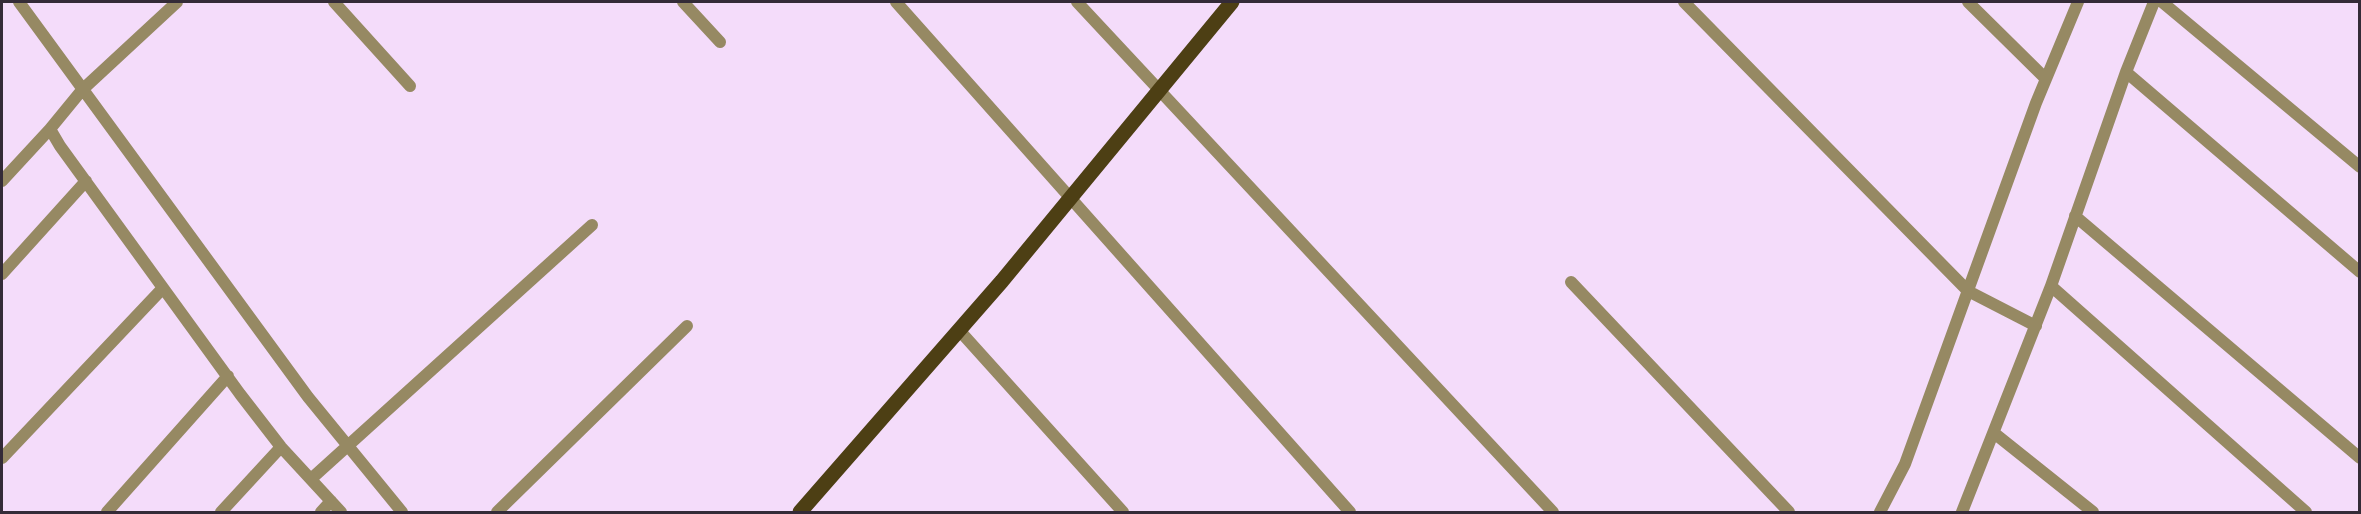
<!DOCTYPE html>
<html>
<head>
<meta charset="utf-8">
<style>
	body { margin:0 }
	#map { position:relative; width:2361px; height:514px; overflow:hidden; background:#f4dcfa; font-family:Raleway,sans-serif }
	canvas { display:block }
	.frame { position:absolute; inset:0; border:3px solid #342b37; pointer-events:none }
</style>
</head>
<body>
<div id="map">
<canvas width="2361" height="514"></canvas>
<div class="frame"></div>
</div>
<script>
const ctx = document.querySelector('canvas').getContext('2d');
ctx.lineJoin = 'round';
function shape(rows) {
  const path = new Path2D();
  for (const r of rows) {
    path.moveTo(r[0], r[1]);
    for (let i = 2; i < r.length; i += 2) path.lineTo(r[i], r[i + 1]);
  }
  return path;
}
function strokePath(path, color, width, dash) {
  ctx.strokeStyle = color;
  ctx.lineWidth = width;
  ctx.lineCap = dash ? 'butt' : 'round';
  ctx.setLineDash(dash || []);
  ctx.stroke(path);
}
strokePath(shape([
	[19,2,308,397,402,512],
	[177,2,82,90,50,129,60,146,240,394,281,447,341,512],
	[334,2,410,86],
	[683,2,720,42],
	[896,2,1350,512],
	[1077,2,1553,512],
	[1684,2,1968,291,2036,326],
	[1968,2,2046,79],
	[2162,2,2360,167],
	[2126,72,2360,272],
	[2,181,50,129],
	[2075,216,2360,458],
	[2,274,86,181],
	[1571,282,1789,512],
	[2051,286,2306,512],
	[959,330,1123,512],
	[1994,433,2093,512],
	[2,458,163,288],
	[311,479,592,225],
	[107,512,228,376],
	[221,512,281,447],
	[321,512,331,501],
	[497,512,687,326],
	[1880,512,1905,464,2036,103,2078,2],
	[1962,512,2051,286,2126,72,2154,2]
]), '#968963', 12);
strokePath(shape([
	[800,512,1002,281,1232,2]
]), '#4d3f14', 15);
</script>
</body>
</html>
